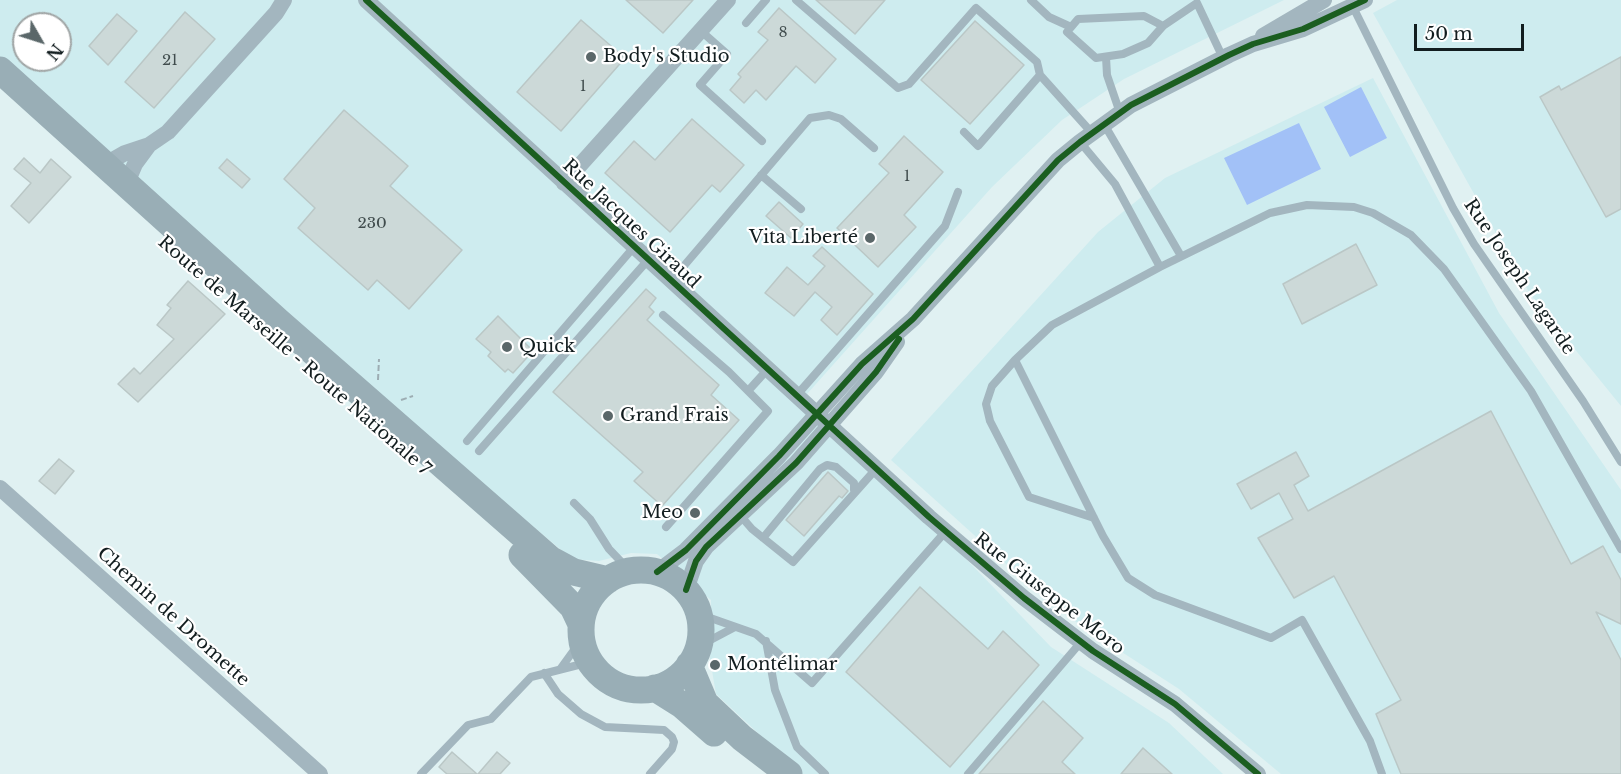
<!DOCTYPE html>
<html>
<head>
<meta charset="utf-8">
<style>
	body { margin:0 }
	#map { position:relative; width:1621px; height:774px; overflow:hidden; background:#e0f1f2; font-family:"Libre Baskerville",serif }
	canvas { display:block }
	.north { position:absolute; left:12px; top:12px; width:60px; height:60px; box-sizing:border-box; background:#fff; border:2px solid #a0a5a5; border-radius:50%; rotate:129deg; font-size:16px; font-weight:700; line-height:24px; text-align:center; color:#121d1f }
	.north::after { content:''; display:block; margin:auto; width:21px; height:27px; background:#5a6769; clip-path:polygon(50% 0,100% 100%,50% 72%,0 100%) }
	.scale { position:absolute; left:1414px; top:24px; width:110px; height:27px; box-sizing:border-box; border:3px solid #121d1f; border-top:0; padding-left:8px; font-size:18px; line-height:21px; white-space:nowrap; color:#121d1f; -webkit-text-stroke:4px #fff; paint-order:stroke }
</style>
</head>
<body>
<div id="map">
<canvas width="1621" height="774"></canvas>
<div class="north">N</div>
<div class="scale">50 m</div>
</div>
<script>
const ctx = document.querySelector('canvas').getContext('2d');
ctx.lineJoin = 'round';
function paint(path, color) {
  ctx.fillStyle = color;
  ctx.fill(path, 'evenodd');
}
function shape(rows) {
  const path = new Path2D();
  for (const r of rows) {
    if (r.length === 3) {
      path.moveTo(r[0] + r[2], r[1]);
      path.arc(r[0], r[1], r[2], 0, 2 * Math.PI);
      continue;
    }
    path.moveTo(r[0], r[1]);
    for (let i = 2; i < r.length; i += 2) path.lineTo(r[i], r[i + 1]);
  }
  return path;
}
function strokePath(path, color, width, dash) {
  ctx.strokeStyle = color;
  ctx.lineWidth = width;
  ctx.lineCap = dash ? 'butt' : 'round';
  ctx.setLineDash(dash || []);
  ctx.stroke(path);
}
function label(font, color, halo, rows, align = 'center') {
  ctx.font = font + ' "Libre Baskerville",serif';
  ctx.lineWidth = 4.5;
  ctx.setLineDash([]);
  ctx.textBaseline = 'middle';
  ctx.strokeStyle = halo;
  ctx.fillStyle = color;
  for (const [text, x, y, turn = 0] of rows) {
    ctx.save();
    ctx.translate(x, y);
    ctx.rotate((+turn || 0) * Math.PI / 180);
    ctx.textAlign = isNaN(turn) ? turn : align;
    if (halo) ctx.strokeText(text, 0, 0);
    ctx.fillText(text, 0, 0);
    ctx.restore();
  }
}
paint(shape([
	[0,0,1284,0,1124,79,1062,120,992,187,807,394,1051,647,1169,723,1223,774,802,774,716,694,710,659,711,600,657,554,631,553,599,561,572,559,378,397,0,57],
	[24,24,60,24,60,60,24,60],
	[1397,0,1621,0,1621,406,1530,294,1373,13],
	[1373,78,1499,313,1621,490,1621,774,1281,774,1179,689,1080,625,1035,590,891,460,1098,232,1165,178]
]), '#ceecef');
paint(shape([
	[1361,87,1387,138,1350,157,1324,107],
	[1299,123,1321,169,1247,205,1224,158]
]), '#a2c1f7');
const building = shape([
	[626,0,693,0,663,33,626,0],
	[816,0,885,0,855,34,816,0],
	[779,8,836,59,815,83,796,66,766,100,756,90,744,103,730,90,741,77,738,74,768,40,758,32,779,8],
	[185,12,215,39,154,108,125,82,185,12],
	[117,14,137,31,108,65,89,46,117,14],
	[581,20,625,58,561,131,517,92,581,20],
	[975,21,1024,65,970,124,921,80,975,21],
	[1621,57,1621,209,1606,217,1540,97,1559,86,1561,90,1621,57],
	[344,110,408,166,390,186,462,250,409,309,377,280,368,290,298,228,315,208,284,179,344,110],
	[692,119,744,165,720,192,712,185,670,232,605,173,634,141,655,160,692,119],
	[904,136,943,172,904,215,916,227,878,267,837,228,889,173,879,164,904,136],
	[24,158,40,173,51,159,71,177,29,223,11,206,31,183,14,169,24,158],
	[227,159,250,179,242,188,219,168,227,159],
	[779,202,803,224,791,238,766,216,779,202],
	[1356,244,1377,285,1302,324,1283,284,1356,244],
	[822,247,873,294,837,335,821,320,832,307,815,292,794,316,765,293,787,267,808,285,825,266,813,256,822,247],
	[188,281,225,314,138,402,118,384,134,368,140,374,174,339,157,325,171,308,167,305,188,281],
	[646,289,656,298,649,307,654,312,647,320,719,385,711,395,739,420,662,506,634,481,643,472,553,392,646,289],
	[498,316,533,351,513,373,508,369,505,372,488,356,491,352,476,339,498,316],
	[1491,411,1571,564,1603,546,1621,580,1621,624,1596,612,1621,660,1621,774,1401,774,1376,714,1401,700,1334,576,1294,598,1258,538,1293,519,1279,493,1251,509,1237,484,1296,452,1309,476,1294,485,1308,511,1491,411],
	[59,459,74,471,55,494,39,481,59,459],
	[828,472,848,491,842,498,839,496,804,536,786,520,828,472],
	[920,587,988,649,1003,631,1039,665,950,767,846,672,920,587],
	[1043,701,1083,738,1062,762,1075,774,979,774,1043,701],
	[1143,748,1172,774,1121,774,1143,748],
	[452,752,477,774,447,774,439,767,452,752],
	[497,752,510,763,500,774,478,774,497,752]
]);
paint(building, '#ccd9d8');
strokePath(building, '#bac7c6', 1.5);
strokePath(shape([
	[378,380,379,359],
	[401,400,413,396]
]), '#9dadb3', 2, [6, 3]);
strokePath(shape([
	[796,0,898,88,909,84,976,8,1037,62,1040,75],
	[1031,0,1049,17,1071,27],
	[1353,7,1453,208,1474,244,1583,401,1621,462],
	[746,23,766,0],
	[1163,26,1148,43,1123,54,1096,58,1067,32,1078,19,1144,16,1163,26,1197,3,1223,58],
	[701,31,727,54,700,85,762,141],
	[1106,57,1107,75,1120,113],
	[1104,124,1181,256],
	[964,132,978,146,1040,75,1092,133],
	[1080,142,1115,184,1160,267],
	[761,175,801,209],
	[671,281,810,118,829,115,841,119,874,148],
	[663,315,729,372,768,411,666,527],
	[1015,360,992,386,986,404,990,421,1029,497,1094,518],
	[748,391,767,370],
	[796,396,945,226,958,192],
	[467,441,634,247],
	[479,451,648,260],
	[574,503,590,519,609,549,630,571],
	[739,514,752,529,793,562,876,469],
	[763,538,820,469,827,465,836,467,854,483,854,490],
	[699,614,756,634,812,683,946,531],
	[766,641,775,690,797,747,825,774],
	[699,646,735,627],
	[561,668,582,639],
	[544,673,558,694,581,714,605,727,664,730,672,737,674,742,672,749,650,774],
	[421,774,468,725,491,719,531,677,590,662],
	[968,774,1081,642],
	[1382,774,1370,741,1302,620,1271,638,1155,595,1128,578,1103,536,1015,360,1052,325,1160,267,1270,213,1307,205,1354,207,1373,213,1411,235,1444,269,1531,391,1621,549]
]), '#a3b6bf', 8);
strokePath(shape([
	[366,0,929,517,1024,598,1093,651,1175,704,1258,774],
	[1263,36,1324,0],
	[104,165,125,153,149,145,168,132,276,13,284,0],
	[564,183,728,0],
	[126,185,135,164,149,145],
	[0,488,320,774],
	[657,572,686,550,779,456,862,364,913,319,1058,160,1080,142,1131,105,1229,55,1253,44,1303,29,1365,0],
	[686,590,696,561,706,547,796,463,876,372,897,342]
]), '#a3b6bf', 16);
strokePath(shape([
	[0,70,279,322,550,559,574,572,608,580],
	[522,555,573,607,581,624],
	[641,630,60],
	[689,665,705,703,742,738,789,774],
	[655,688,682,705,714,733]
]), '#99aeb6', 27);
strokePath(shape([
	[366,0,929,517,1024,598,1093,651,1175,704,1258,774],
	[657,572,686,550,779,456,862,364,913,319,1058,160,1080,142,1131,105,1229,55,1253,44,1303,29,1365,0],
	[686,590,696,561,706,547,796,463,876,372,899,339]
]), '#1b5e20', 6);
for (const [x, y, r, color] of [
	[591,57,6,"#5a6769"],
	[870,238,6,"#5a6769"],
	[507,347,6,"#5a6769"],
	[608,416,6,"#5a6769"],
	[695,513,6,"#5a6769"],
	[715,665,6,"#5a6769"]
]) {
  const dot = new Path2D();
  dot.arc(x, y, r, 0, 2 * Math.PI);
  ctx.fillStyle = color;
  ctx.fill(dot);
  strokePath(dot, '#fff', 2);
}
label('15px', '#404c4d', null, [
	["8",783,33],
	["21",170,61],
	["1",583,87],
	["1",907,177],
	["230",372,224]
]);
label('18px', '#121d1f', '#fff', [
	["Body's Studio",603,57],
	["Vita Liberté",858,238,"right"],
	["Quick",519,347],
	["Grand Frais",620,416],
	["Meo",683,513,"right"],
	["Montélimar",727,665]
], 'left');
label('18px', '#121d1f', '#fff', [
	["Rue Jacques Giraud",631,224,43],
	["Rue Joseph Lagarde",1519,277,56],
	["Route de Marseille - Route Nationale 7",294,356,41],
	["Rue Giuseppe Moro",1049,594,38],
	["Chemin de Dromette",173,617,42]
]);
</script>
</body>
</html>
